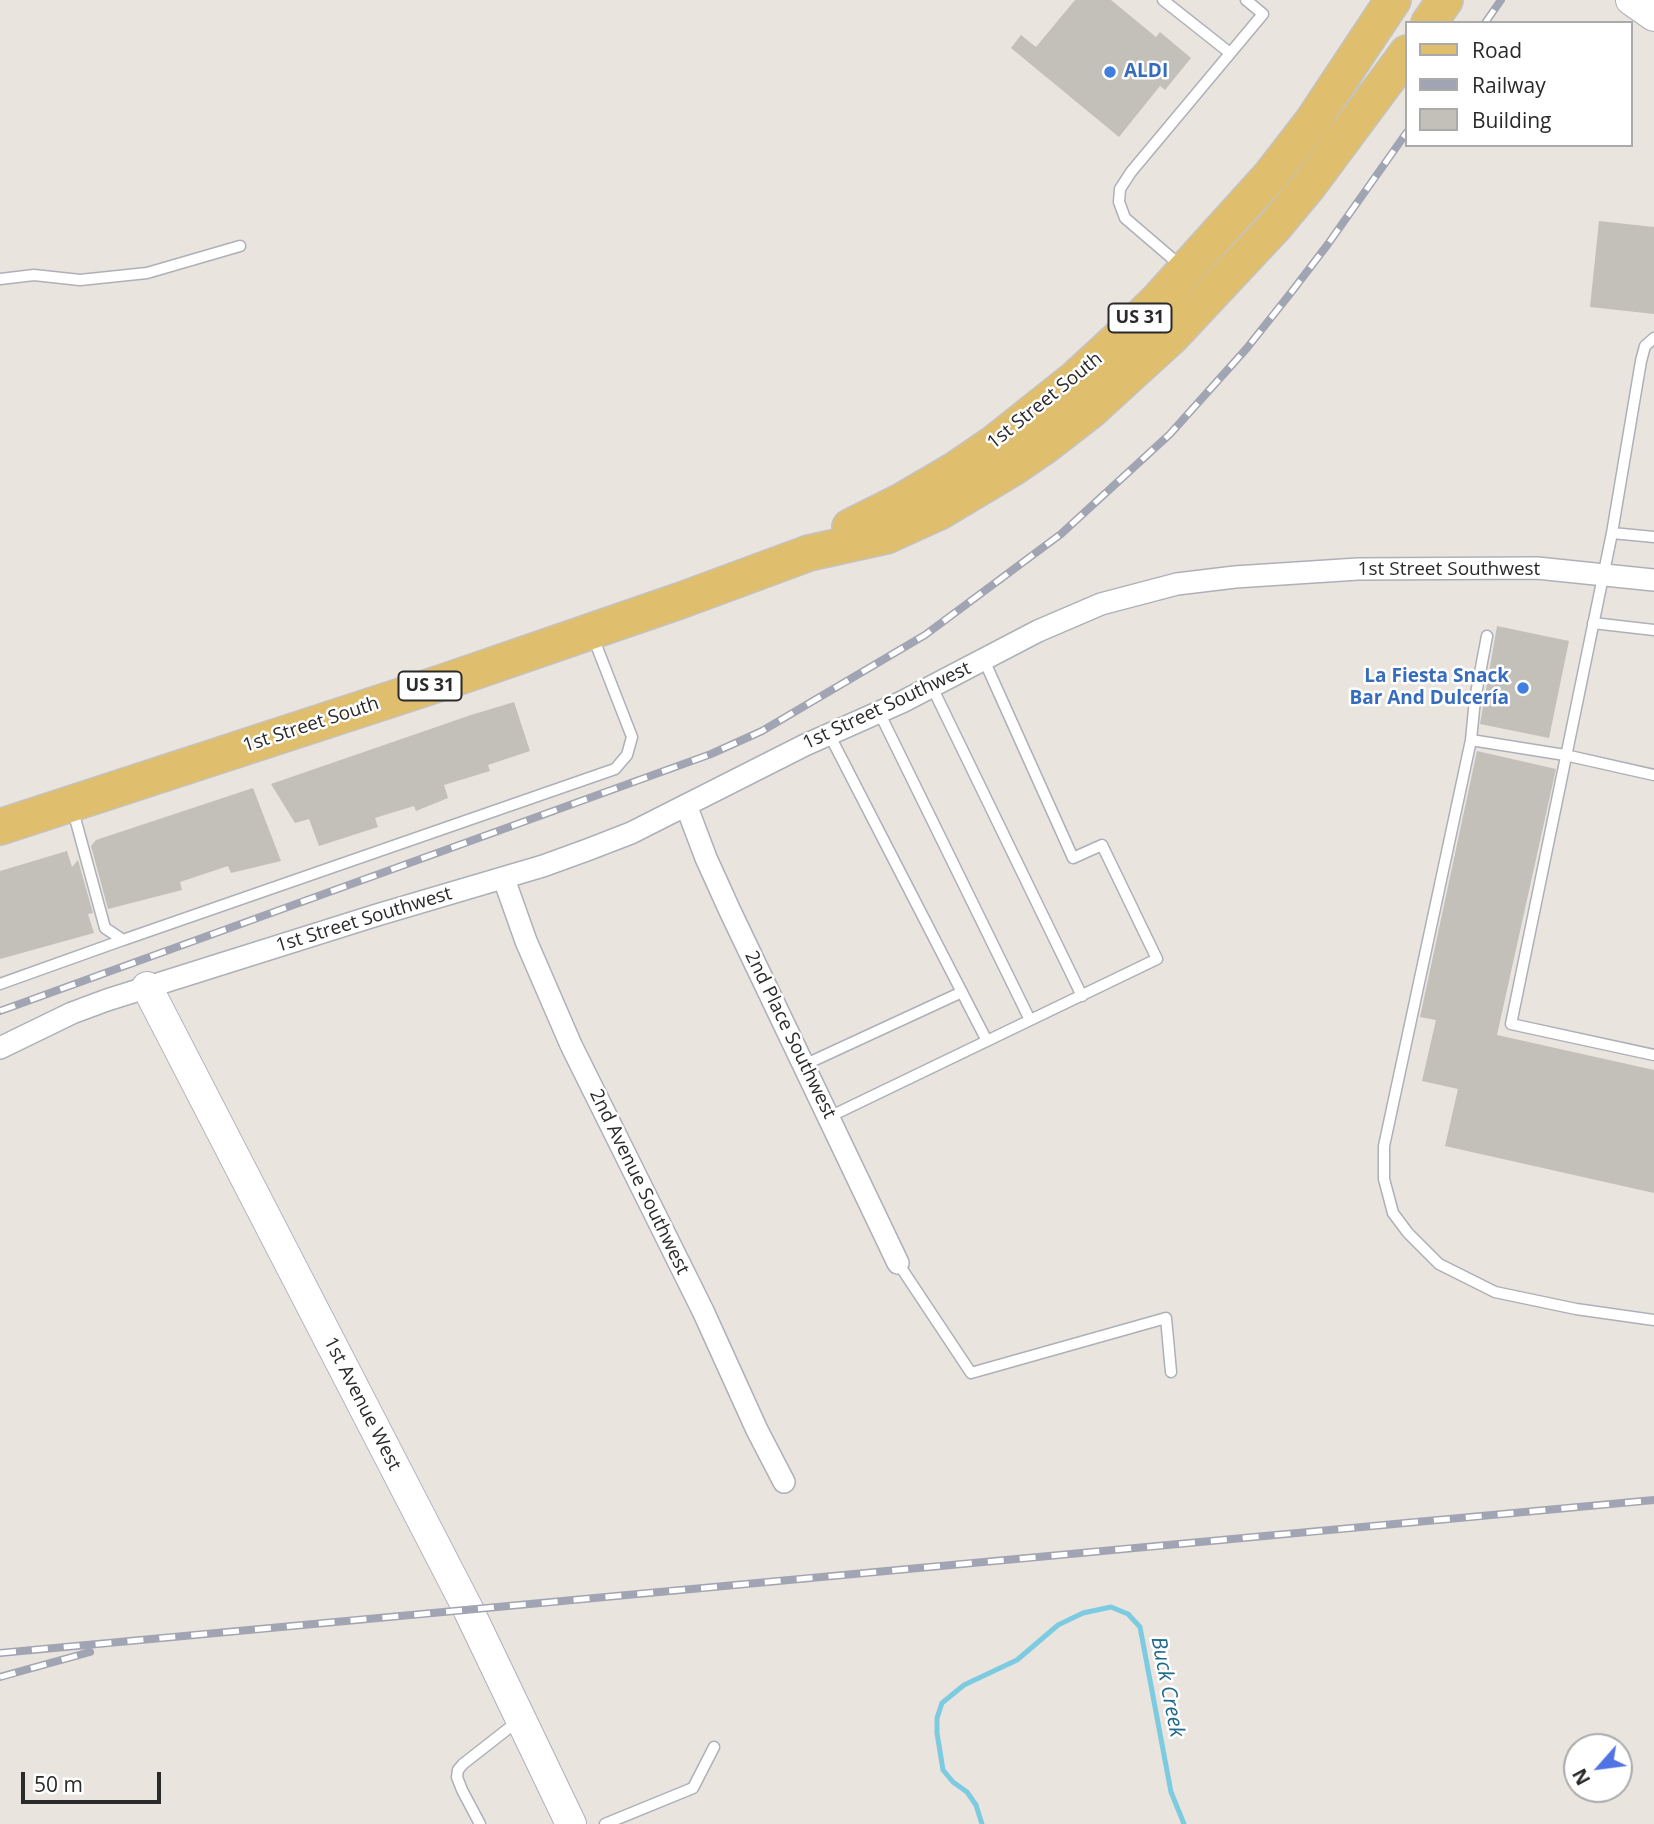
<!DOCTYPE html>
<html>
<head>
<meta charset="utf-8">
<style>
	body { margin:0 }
	#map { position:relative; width:1654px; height:1824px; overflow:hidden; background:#eae4de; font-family:"Open Sans",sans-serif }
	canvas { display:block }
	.legend { position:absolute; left:1405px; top:21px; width:228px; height:126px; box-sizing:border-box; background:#fff; border:2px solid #aaa; margin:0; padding:9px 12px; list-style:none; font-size:21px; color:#2a2a2a }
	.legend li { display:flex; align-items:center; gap:14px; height:35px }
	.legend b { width:35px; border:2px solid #aaa }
	.north { position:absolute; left:1563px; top:1733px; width:70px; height:70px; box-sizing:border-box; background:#fff; border:2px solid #aaa; border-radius:50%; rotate:242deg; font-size:19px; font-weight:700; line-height:28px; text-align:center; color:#2a2a2a }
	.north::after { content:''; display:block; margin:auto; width:24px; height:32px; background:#5174e4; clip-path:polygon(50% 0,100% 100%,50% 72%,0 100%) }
	.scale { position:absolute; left:21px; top:1772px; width:140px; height:32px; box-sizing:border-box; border:4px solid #2a2a2a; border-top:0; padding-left:9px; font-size:21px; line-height:24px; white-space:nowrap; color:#2a2a2a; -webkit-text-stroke:5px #fff; paint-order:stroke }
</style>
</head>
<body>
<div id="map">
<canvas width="1654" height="1824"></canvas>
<ul class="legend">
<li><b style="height:9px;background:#dfbf6d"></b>Road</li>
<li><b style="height:9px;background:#a1a4b2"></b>Railway</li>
<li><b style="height:19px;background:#c3bfb9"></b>Building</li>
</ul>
<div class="north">N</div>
<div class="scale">50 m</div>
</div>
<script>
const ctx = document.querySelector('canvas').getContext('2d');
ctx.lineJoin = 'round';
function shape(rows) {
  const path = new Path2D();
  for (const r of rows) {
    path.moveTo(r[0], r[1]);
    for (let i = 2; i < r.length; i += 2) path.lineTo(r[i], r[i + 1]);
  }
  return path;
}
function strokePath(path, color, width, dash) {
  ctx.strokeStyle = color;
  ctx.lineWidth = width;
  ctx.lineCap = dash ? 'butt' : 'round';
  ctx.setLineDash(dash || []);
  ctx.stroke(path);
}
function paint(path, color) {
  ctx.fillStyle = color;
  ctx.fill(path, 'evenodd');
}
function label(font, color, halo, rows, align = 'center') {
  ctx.font = font + ' "Open Sans",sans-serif';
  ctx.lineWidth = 5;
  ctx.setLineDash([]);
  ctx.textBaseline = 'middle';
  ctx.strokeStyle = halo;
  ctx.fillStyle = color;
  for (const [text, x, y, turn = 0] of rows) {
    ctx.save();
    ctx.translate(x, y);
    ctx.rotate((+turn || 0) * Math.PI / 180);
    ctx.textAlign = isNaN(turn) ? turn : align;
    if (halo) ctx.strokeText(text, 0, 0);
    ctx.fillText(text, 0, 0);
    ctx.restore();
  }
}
strokePath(shape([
	[982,1824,976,1805,967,1792,953,1782,943,1770,937,1733,937,1718,942,1703,964,1685,1017,1660,1058,1625,1083,1613,1111,1607,1128,1614,1140,1627,1171,1792,1184,1824]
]), '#7dcbe0', 5);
paint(shape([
	[1075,0,1111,0,1156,37,1160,32,1191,58,1165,90,1160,86,1119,137,1011,48,1021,35,1036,47],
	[1599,221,1654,227,1654,314,1590,307],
	[1497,626,1569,641,1549,738,1480,724],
	[514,702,530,751,488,765,490,771,444,785,448,798,416,811,414,806,375,818,378,827,319,846,309,819,295,823,271,784,471,715],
	[1477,751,1556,769,1497,1035,1654,1070,1654,1193,1445,1146,1458,1089,1422,1081,1436,1020,1420,1017],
	[253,788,281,861,231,873,228,866,180,882,182,890,108,909,91,846,96,840],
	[67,851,72,867,78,860,93,913,88,914,94,933,0,959,0,871]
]), '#c3bfb9');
const lane = shape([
	[1163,0,1230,53],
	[1181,266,1125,218,1119,202,1120,189,1131,172,1263,14,1246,0],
	[0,279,34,275,80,280,147,273,240,246],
	[1654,338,1645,346,1641,361,1612,533,1511,1024,1654,1055],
	[1612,533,1654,537],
	[1593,623,1654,630],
	[932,687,1082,996],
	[879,712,1030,1020],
	[829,734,987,1041],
	[1471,740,1475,699,1487,636],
	[1654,775,1565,755,1471,740,1384,1146,1384,1179,1393,1213,1408,1233,1439,1264,1495,1292,1576,1309,1654,1320],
	[72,807,105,928,123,940,615,769,627,755,632,737,593,637],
	[0,984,123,940],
	[804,1065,962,992],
	[829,1117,1157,959,1102,845,1073,858,984,660],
	[898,1263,971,1373,1166,1318,1171,1372],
	[480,1824,462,1790,457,1777,458,1770,463,1764,518,1721],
	[605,1824,693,1788,714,1747]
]);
const street = shape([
	[686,805,706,858,730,911,898,1263],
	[504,879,526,941,571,1045,703,1311,757,1430,784,1482],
	[0,1048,72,1013,107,1000,377,915,543,866,587,850,631,833,805,745,902,702,1038,631,1101,604,1177,584,1235,577,1358,569,1537,568,1654,580]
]);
const secondary = shape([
	[1631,0,1654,16],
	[147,987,468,1609,571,1824]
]);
const primary = shape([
	[1429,23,1445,0],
	[850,527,902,501,955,470,993,444,1076,378,1115,342,1158,300,1271,175,1312,122,1393,0],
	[0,827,444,682,682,600,809,553,886,536,939,512,1011,469,1046,445,1090,411,1172,336,1274,227,1309,185,1407,53]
]);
strokePath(lane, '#aeb0b9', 13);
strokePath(street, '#aeb0b9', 24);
strokePath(secondary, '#aeb0b9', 32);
strokePath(primary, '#c3c3c3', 38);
strokePath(lane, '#fff', 10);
strokePath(street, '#fff', 21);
strokePath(secondary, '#fff', 30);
strokePath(primary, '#dfbf6d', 35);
const rail = shape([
	[1485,23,1501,0],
	[0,1011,711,754,762,731,925,635,1061,534,1170,434,1247,348,1293,290,1328,244,1407,132],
	[0,1653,1654,1500],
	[0,1677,90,1652]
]);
strokePath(rail, '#a1a4b2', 8);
strokePath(rail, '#fff', 5, [16]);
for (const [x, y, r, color] of [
	[1110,72,7,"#3f7fe0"],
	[1523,688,7,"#3f7fe0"]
]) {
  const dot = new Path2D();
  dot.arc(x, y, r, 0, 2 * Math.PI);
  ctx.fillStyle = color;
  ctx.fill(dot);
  strokePath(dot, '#fff', 2.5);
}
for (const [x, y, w] of [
	[1140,318,63],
	[430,686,63]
]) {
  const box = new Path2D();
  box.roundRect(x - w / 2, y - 14.5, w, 29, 5);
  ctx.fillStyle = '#fff';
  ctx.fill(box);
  strokePath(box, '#2a2a2a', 2);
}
label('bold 18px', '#2a2a2a', null, [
	["US 31",1140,318],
	["US 31",430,686]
]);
label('bold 19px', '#366cbe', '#fff', [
	["ALDI",1124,72],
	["La Fiesta Snack",1509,677,"right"],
	["Bar And Dulcería",1509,699,"right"]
], 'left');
label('19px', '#2a2a2a', '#fff', [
	["1st Street South",1045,401,-39],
	["1st Street Southwest",1449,570],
	["1st Street Southwest",887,706,-25],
	["1st Street South",311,725,-18],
	["1st Street Southwest",364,920,-17],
	["2nd Place Southwest",790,1035,64],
	["2nd Avenue Southwest",639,1182,64],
	["1st Avenue West",362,1404,63]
]);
label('italic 21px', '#1e6a8a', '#fff', [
	["Buck Creek",1167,1687,79]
]);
</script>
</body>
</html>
